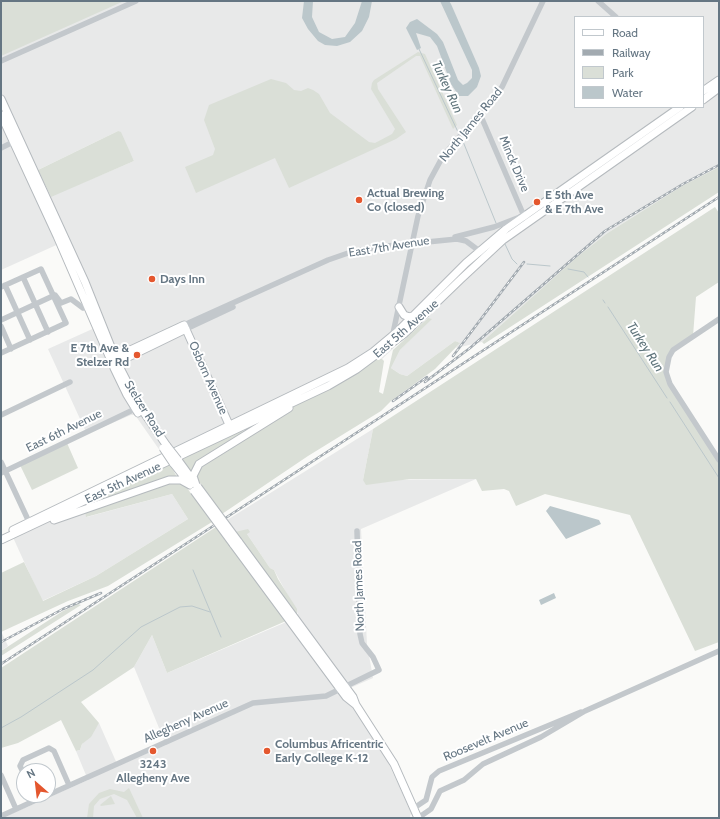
<!DOCTYPE html>
<html>
<head>
<meta charset="utf-8">
<style>
	body { margin:0 }
	#map { position:relative; width:720px; height:819px; overflow:hidden; background:#fafaf8; font-family:Cabin,sans-serif }
	canvas { display:block }
	.frame { position:absolute; inset:0; border:2px solid #657683; pointer-events:none }
	.legend { position:absolute; left:574px; top:16px; width:130px; height:92px; box-sizing:border-box; background:#fff; border:1px solid #c1c8cd; margin:0; padding:5px 7px; list-style:none; font-size:12px; color:#657683 }
	.legend li { display:flex; align-items:center; gap:8px; height:20px }
	.legend b { width:20px; border:1px solid #c1c8cd }
	.north { position:absolute; left:16px; top:763px; width:40px; height:40px; box-sizing:border-box; background:#fff; border:1px solid #c1c8cd; border-radius:50%; rotate:332deg; font-size:11px; font-weight:700; line-height:16px; text-align:center; color:#657683 }
	.north::after { content:''; display:block; margin:auto; width:14px; height:18px; background:#e4572e; clip-path:polygon(50% 0,100% 100%,50% 72%,0 100%) }
</style>
</head>
<body>
<div id="map">
<canvas width="720" height="819"></canvas>
<div class="frame"></div>
<ul class="legend">
<li><b style="height:5px;background:#fff"></b>Road</li>
<li><b style="height:5px;background:#a2aab0"></b>Railway</li>
<li><b style="height:11px;background:#dadfd7"></b>Park</li>
<li><b style="height:11px;background:#bbc7cb"></b>Water</li>
</ul>
<div class="north">N</div>
</div>
<script>
const ctx = document.querySelector('canvas').getContext('2d');
ctx.lineJoin = 'round';
function paint(path, color) {
  ctx.fillStyle = color;
  ctx.fill(path, 'evenodd');
}
function shape(rows) {
  const path = new Path2D();
  for (const r of rows) {
    path.moveTo(r[0], r[1]);
    for (let i = 2; i < r.length; i += 2) path.lineTo(r[i], r[i + 1]);
  }
  return path;
}
function strokePath(path, color, width, dash) {
  ctx.strokeStyle = color;
  ctx.lineWidth = width;
  ctx.lineCap = dash ? 'butt' : 'round';
  ctx.setLineDash(dash || []);
  ctx.stroke(path);
}
function label(font, color, halo, rows, align = 'center') {
  ctx.font = font + ' Cabin,sans-serif';
  ctx.lineWidth = 4;
  ctx.setLineDash([]);
  ctx.textBaseline = 'middle';
  ctx.strokeStyle = halo;
  ctx.fillStyle = color;
  for (const [text, x, y, turn = 0] of rows) {
    ctx.save();
    ctx.translate(x, y);
    ctx.rotate((+turn || 0) * Math.PI / 180);
    ctx.textAlign = isNaN(turn) ? turn : align;
    if (halo) ctx.strokeText(text, 0, 0);
    ctx.fillText(text, 0, 0);
    ctx.restore();
  }
}
paint(shape([
	[1,1,719,1,719,167,682,186,606,234,577,257,482,342,456,348,459,343,455,341,407,376,400,374,391,368,400,350,431,319,425,319,382,359,377,358,247,436,243,432,244,430,163,455,135,415,131,415,87,434,86,432,48,349,99,326,63,242,1,270],
	[575,17,703,17,703,107,575,107],
	[118,131,134,161,37,202,24,172,30,169,38,170],
	[373,429,363,480,476,479,361,529,367,644,373,678,341,692,364,723,385,756,401,790,411,813,410,817,2,818,88,780,76,751,80,750,82,744,99,723,118,766,166,745,134,667,152,635,167,673,284,623,298,614,274,570,270,568,247,534,235,532,227,520],
	[172,494,188,519,96,576,42,601,11,533,84,507,87,517],
	[1,631,8,646,1,651]
]), '#e8e9e9');
paint(shape([
	[1,1,124,1,1,56],
	[418,52,425,54,457,125,453,129,420,56,416,56,377,83,378,89,406,132,396,139,289,188,275,158,196,193,185,167,213,155,215,149,204,120,209,105,271,79,286,83,294,90,301,91,308,88,313,90,319,94,330,113,369,142,375,143,392,134,395,129,371,89,372,83,374,80],
	[118,131,121,132,134,161,51,197,38,170],
	[719,167,719,192,484,344,482,342,577,257,606,234,682,186],
	[715,207,719,213,719,282,696,297,693,336,669,357,668,380,719,460,719,642,695,651,630,515,545,494,516,506,509,491,504,489,482,491,476,479,410,479,366,485,363,480,373,429],
	[428,318,432,319,400,350,391,368,400,374,407,376,455,341,460,343,435,369,391,401,381,411,308,456,222,514,198,480,197,476,201,466,289,409,377,358,382,359,384,361,379,392,383,394,393,350],
	[242,429,243,432,197,461,191,471,181,459],
	[67,443,78,468,32,490,20,465],
	[169,463,177,477,70,512],
	[168,483,181,483,187,488,212,522,108,586,68,601,1,632,1,573,24,562,43,601,96,576,188,519,172,494,86,517,85,511],
	[216,527,286,621,167,673,152,635,134,667,81,702,99,723,91,737,82,744,80,750,76,751,61,720,18,743,1,748,1,668],
	[248,529,250,532,247,534,270,568,274,570,278,579,297,609,297,615,235,532],
	[78,604,81,605,1,656,1,651,63,611],
	[129,788,143,818,137,818,127,800,114,794,100,799,94,806,93,818,87,818,89,804,99,793,110,789,124,792],
	[111,796,115,804,101,806,100,805]
]), '#dadfd7');
paint(shape([
	[304,1,313,1,312,17,319,32,332,39,345,37,355,23,362,1,372,1,369,17,362,31,350,42,337,46,325,45,318,41,308,29,302,18],
	[440,1,449,1,451,4,479,68,481,76,477,87,468,96,459,96,451,84,437,46,430,37,416,33,421,48,417,50,406,28,410,22,417,19,437,34,443,42,458,80,463,85,467,83,472,78,472,70],
	[550,506,599,520,601,524,566,539,546,511],
	[554,593,556,598,541,605,539,600]
]), '#bbc7cb');
strokePath(shape([
	[419,49,458,132],
	[462,139,496,223],
	[505,244,512,259,517,264],
	[527,264,550,266],
	[568,269,584,272,588,277],
	[603,300,605,303],
	[608,307,667,398],
	[670,402,719,478],
	[193,570,221,637],
	[1,728,21,717,93,670,141,627,180,607,192,606,210,612]
]), '#bbc7cb', 1);
const major = shape([
	[703,91,719,80],
	[1,99,85,282,117,362,140,407,167,446],
	[703,100,719,88],
	[1,115,57,236,109,356],
	[399,307,404,315,409,317,413,316],
	[111,359,184,325,231,429],
	[114,364,186,329],
	[114,368,127,395,138,413],
	[178,460,194,482],
	[173,463,189,483],
	[196,485,193,476,199,464,289,408],
	[54,520,169,480,181,480,190,485],
	[13,530,348,368,373,352,397,332,466,263,506,229,680,107],
	[1,540,328,386,357,369,404,334,461,279,503,240,692,107],
	[238,541,353,697,356,705,394,764,418,818],
	[233,544,346,697,356,705]
]);
strokePath(major, '#b5babe', 9);
strokePath(shape([
	[598,1,616,17],
	[1,61,136,1],
	[480,114,524,216,527,219],
	[1,148,17,140],
	[455,237,494,227,520,217],
	[23,277,48,332],
	[5,285,30,340],
	[1,287,41,269,66,323,1,353],
	[719,319,673,350,669,357,666,372,670,384,719,460],
	[1,320,55,295,61,303,71,299,83,308,91,306],
	[184,325,328,260,351,252,377,247,457,239,466,241,482,253],
	[1,326,11,349],
	[186,329,233,307],
	[392,338,418,216,430,180,443,156,502,87,543,1],
	[1,415,70,382],
	[1,462,30,524],
	[1,473,135,409],
	[24,774,20,766,23,760,49,748,54,751,69,785],
	[1,775,16,809],
	[48,795,253,703,326,696,379,670,373,657,362,643,360,634,357,531],
	[414,808,426,800,432,777,439,771,581,712],
	[1,816,47,795],
	[418,818,431,809,440,791,464,780,483,764,541,737,585,711,719,651]
]), '#c3c8cc', 5.5);
strokePath(major, '#fff', 7);
const rail = shape([
	[453,356,524,262],
	[425,382,470,348,605,231,683,184,719,165],
	[393,401,427,377],
	[1,642,63,609,101,593],
	[1,664,719,197]
]);
strokePath(rail, '#a2aab0', 2.5);
strokePath(rail, '#fff', 1, [3]);
const majorBridge = shape([
	[167,446,178,460],
	[163,448,173,463],
	[198,487,238,541],
	[194,491,233,544]
]);
strokePath(majorBridge, '#b5babe', 9, []);
strokePath(majorBridge, '#fff', 7);
for (const [x, y, r, color] of [
	[359,200,4,"#e4572e"],
	[537,202,4,"#e4572e"],
	[152,279,4,"#e4572e"],
	[137,355,4,"#e4572e"],
	[153,751,4,"#e4572e"],
	[267,751,4,"#e4572e"]
]) {
  const dot = new Path2D();
  dot.arc(x, y, r, 0, 2 * Math.PI);
  ctx.fillStyle = color;
  ctx.fill(dot);
  strokePath(dot, '#fff', 1.5);
}
label('12px', '#657683', '#fff', [
	["North James Road",471,125,-51],
	["Minck Drive",514,164,67],
	["East 7th Avenue",389,247,-9],
	["East 5th Avenue",406,329,-41],
	["Osborn Avenue",208,378,66],
	["Stelzer Road",144,409,58],
	["East 6th Avenue",64,431,-26],
	["East 5th Avenue",123,483,-25],
	["North James Road",359,586,-92],
	["Allegheny Avenue",186,721,-24],
	["Roosevelt Avenue",486,740,-23]
]);
label('bold 12px', '#657683', '#fff', [
	["Actual Brewing",367,193],
	["Co (closed)",367,207],
	["E 5th Ave",545,195],
	["& E 7th Ave",545,209],
	["Days Inn",160,279],
	["E 7th Ave &",129,348,"right"],
	["Stelzer Rd",129,362,"right"],
	["Columbus Africentric",275,744],
	["Early College K-12",275,758],
	["3243",153,764,"center"],
	["Allegheny Ave",153,778,"center"]
], 'left');
label('italic 13px', '#60757c', '#fff', [
	["Turkey Run",447,87,65],
	["Turkey Run",645,347,57]
]);
</script>
</body>
</html>
